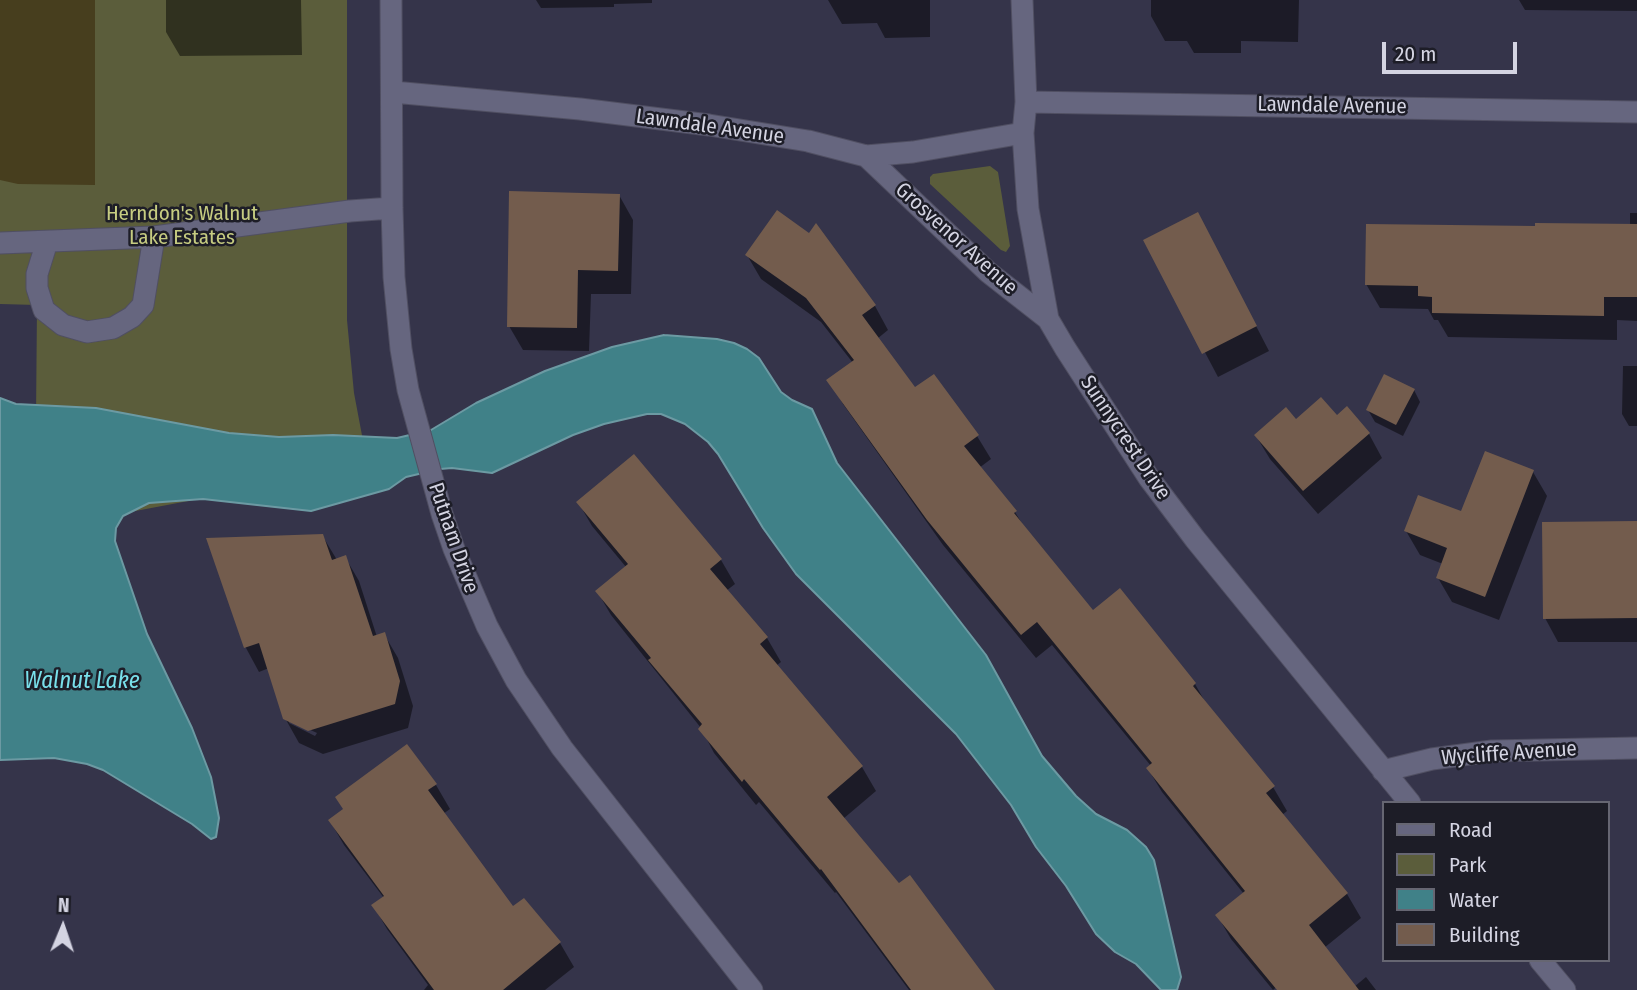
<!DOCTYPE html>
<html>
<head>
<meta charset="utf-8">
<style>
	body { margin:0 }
	#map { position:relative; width:1637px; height:990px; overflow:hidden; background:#35344a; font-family:"Fira Sans Condensed",sans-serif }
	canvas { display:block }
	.legend { position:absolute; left:1382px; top:801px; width:228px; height:161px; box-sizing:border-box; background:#1d1d27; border:2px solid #666672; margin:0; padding:9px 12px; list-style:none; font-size:21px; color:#d4d4e2 }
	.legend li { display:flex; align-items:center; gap:14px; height:35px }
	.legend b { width:35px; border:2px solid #666672 }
	.north { position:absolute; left:28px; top:892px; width:70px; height:70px; -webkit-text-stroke:5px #1d1d27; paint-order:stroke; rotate:2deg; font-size:19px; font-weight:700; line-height:28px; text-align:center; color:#d4d4e2 }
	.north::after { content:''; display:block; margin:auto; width:24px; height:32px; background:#d4d4e2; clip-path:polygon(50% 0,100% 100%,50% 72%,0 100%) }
	.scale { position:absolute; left:1382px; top:42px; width:135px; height:32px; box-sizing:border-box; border:4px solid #d4d4e2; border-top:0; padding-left:9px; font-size:21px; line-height:24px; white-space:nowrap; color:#d4d4e2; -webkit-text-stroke:5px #1d1d27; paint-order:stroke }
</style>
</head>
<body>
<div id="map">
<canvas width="1637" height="990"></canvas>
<ul class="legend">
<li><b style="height:9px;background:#66667f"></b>Road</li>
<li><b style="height:19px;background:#5b5d3b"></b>Park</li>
<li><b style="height:19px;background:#408188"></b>Water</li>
<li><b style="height:19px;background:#735c4d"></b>Building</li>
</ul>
<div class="north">N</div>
<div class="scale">20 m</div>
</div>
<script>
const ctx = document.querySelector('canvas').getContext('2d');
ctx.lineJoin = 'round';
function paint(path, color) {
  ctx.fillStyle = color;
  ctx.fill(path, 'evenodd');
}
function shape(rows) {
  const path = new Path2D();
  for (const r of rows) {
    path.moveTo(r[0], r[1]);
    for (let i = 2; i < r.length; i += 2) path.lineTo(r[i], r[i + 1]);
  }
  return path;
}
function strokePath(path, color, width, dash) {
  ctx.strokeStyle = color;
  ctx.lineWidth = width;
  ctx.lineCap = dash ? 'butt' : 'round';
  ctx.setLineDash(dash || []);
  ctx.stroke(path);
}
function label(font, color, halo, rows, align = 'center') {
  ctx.font = font + ' "Fira Sans Condensed",sans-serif';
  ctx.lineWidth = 5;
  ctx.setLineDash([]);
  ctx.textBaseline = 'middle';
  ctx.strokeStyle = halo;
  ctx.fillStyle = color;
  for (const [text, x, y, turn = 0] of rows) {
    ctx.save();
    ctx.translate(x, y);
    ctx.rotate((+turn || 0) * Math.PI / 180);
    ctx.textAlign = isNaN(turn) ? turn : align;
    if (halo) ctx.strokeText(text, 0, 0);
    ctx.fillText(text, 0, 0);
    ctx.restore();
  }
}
paint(shape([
	[40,0,347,0,347,320,354,393,368,467,35,530,37,305,0,304,0,140],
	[990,166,998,172,1010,246,1006,252,1001,250,930,184,930,177,933,174]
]), '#5b5d3b');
paint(shape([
	[0,0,95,0,95,185,18,184,0,180]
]), '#473e1e');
const water = shape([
	[664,335,717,339,734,343,747,349,759,358,781,392,792,400,812,409,837,463,986,655,1042,756,1076,796,1096,814,1127,830,1146,847,1154,860,1181,977,1177,990,1161,990,1136,964,1115,952,1096,934,1066,886,1036,847,1011,805,956,734,796,574,763,528,718,454,708,442,685,424,661,414,647,414,604,424,573,435,492,473,452,468,440,469,406,477,389,489,311,511,203,499,149,503,123,516,116,528,115,541,147,634,192,728,211,777,219,818,216,837,211,839,192,824,103,770,87,764,54,758,0,760,0,398,16,404,96,408,229,433,279,437,333,435,397,438,431,430,476,403,545,371,612,347,664,335]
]);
paint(water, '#408188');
strokePath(water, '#6c9aa3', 2);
paint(shape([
	[166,0,301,0,302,55,180,56,166,32],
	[536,0,652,0,652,3,614,4,614,7,541,8],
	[828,0,930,0,930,37,885,38,877,23,842,24],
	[1151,0,1299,0,1298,42,1241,41,1241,53,1194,53,1187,41,1165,41,1151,16],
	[1519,0,1637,0,1637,11,1525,10],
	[619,195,633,220,631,294,591,294,589,351,523,350,509,326],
	[1630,213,1637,213,1637,321,1617,320,1617,340,1448,337,1438,320,1434,320,1428,309,1380,308,1366,284,1536,228,1630,226],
	[816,226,875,306,888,330,877,339,914,390,977,436,991,459,979,468,1015,512,1026,530,1093,612,1119,591,1195,684,1208,707,1273,787,1287,811,1282,815,1347,894,1361,918,1324,948,1354,987,1366,977,1376,990,1288,990,1282,982,1273,990,1231,939,1217,915,1244,894,1162,792,1148,769,1151,766,1052,645,1036,658,943,545,843,404,829,380,853,363,821,322,761,279,747,255,809,235],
	[1211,239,1269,351,1218,377,1146,241],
	[1623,366,1637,366,1637,426,1629,426,1622,414],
	[1414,390,1420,402,1403,436,1375,422,1368,410],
	[1347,409,1369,434,1382,458,1318,514,1270,459,1256,436,1296,421,1337,417],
	[1533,472,1547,496,1499,620,1452,602,1438,578,1443,564,1420,555,1406,531,1462,514],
	[578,502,721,560,735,584,726,591,767,638,781,662,776,666,862,767,876,791,843,819,992,990,909,990,836,892,835,893,759,802,756,805,714,753,701,728,611,615,597,591,626,567,592,526],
	[1637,523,1637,642,1558,642,1545,618],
	[322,535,337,560,345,557,359,581,377,637,384,634,398,658,413,706,408,728,323,754,299,743,285,718,269,668,259,672,246,648,208,539],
	[289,720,317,733,315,736,289,723],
	[436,785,450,809,443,814,513,909,524,900,560,943,574,967,545,990,424,990,428,985,387,929,373,905,384,898,344,845,330,821]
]), '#0007');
paint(shape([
	[509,191,620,194,618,271,578,270,577,328,507,327],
	[777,210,809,233,816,223,876,305,862,315,915,387,934,374,979,435,964,446,1017,511,1014,513,1093,610,1120,588,1196,683,1193,686,1275,786,1266,793,1348,893,1309,925,1359,990,1277,990,1215,915,1245,891,1146,768,1152,763,1037,622,1021,635,927,520,826,380,854,360,806,298,745,255],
	[1198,212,1257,326,1202,354,1143,240],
	[1535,223,1637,224,1637,297,1604,297,1604,316,1432,313,1432,297,1418,296,1418,286,1365,285,1366,224,1535,226],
	[1384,374,1415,389,1396,425,1366,410],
	[1321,397,1337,415,1347,406,1370,433,1303,491,1254,435,1286,407,1296,419],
	[1485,451,1534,470,1485,597,1436,578,1447,548,1404,531,1418,495,1461,511],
	[634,454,722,559,710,569,768,637,760,644,863,766,827,797,899,883,910,875,995,990,911,990,821,869,820,870,744,779,742,782,698,729,702,724,648,660,651,658,595,591,628,564,576,502],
	[1637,521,1637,618,1543,619,1542,522],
	[323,534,332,560,346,555,373,636,385,632,400,681,395,704,308,731,283,719,259,643,244,648,206,538],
	[407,744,437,784,428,790,513,906,524,898,561,942,503,990,434,990,371,905,384,896,328,820,343,809,335,797]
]), '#735c4d');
const minor = shape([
	[391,0,392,208,394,277,401,349,408,390,442,514,454,549,487,626,516,680,562,748,752,990],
	[1022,0,1026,102,1023,133,1028,209,1048,319,1065,348,1149,478,1195,539,1410,803],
	[393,92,580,109,709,125,808,141,866,156,913,152,1023,133],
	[1026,102,1637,112],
	[866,156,988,272,1048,319],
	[47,242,37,274,37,288,44,310,63,325,87,332,113,328,132,317,143,305,154,237],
	[0,243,154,237,350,211,392,208],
	[1383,771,1432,759,1492,751,1637,748],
	[1540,960,1565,990]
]);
strokePath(minor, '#504f62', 23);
strokePath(minor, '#66667f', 21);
label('21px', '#d4d4e2', '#1d1d27', [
	["Lawndale Avenue",1332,106,1],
	["Lawndale Avenue",710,127,8],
	["Grosvenor Avenue",956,239,42],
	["Sunnycrest Drive",1125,438,56],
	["Putnam Drive",453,538,71],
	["Wycliffe Avenue",1509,754,-4]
]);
label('21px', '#c6cc81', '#1d1d27', [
	["Herndon's Walnut",182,214],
	["Lake Estates",182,238]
]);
label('italic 23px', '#79e0eb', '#1d1d27', [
	["Walnut Lake",82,682]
]);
</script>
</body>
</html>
